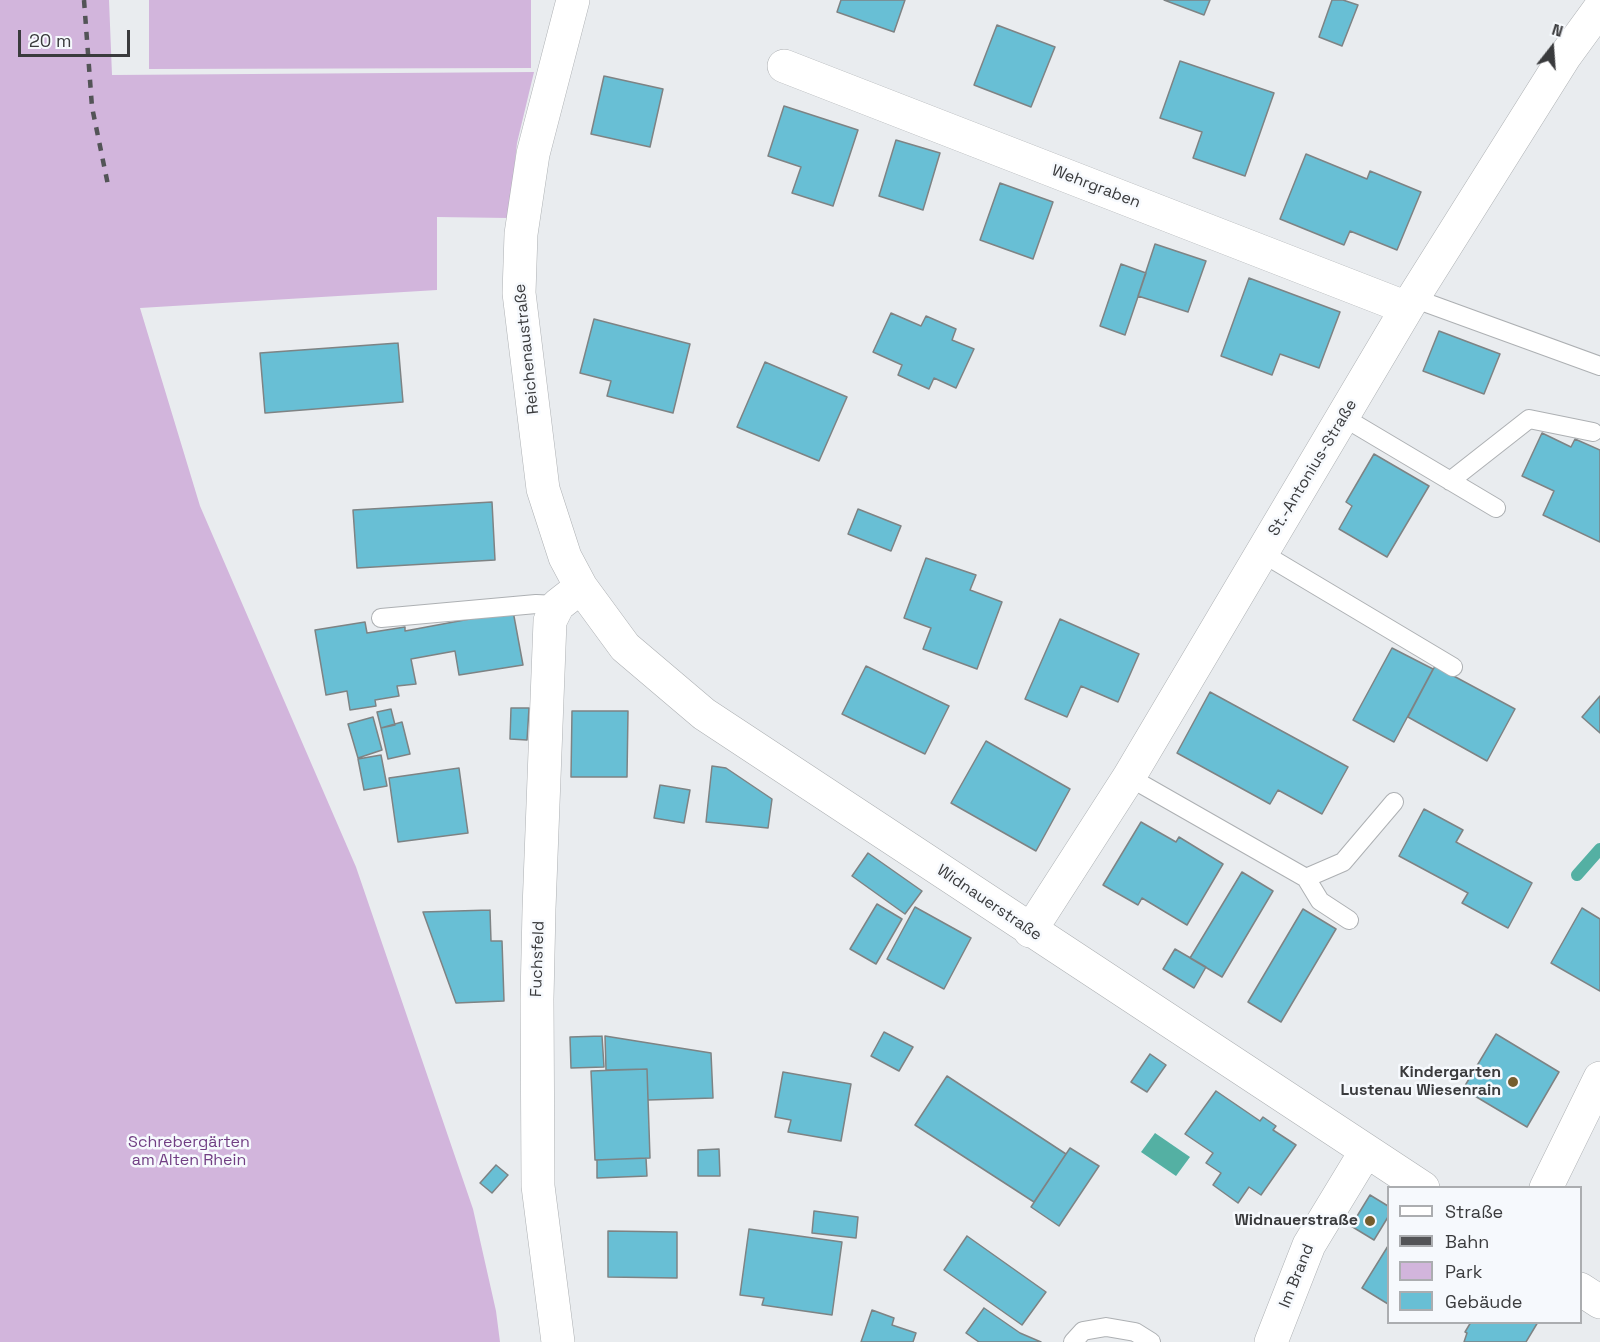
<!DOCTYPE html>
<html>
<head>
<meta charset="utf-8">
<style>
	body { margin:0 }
	#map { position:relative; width:1600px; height:1342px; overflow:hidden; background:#e9ecef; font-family:"Space Grotesk",sans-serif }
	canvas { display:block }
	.legend { position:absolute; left:1387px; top:1186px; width:195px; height:138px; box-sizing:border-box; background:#f6f9fd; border:2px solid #abadb0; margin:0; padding:8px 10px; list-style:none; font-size:18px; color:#3a3b3d }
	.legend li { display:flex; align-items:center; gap:12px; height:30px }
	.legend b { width:30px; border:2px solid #abadb0 }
	.north { position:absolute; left:1522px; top:18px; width:60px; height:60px; -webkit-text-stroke:4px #f6f9fd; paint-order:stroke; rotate:17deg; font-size:16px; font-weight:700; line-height:24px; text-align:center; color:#3a3b3d }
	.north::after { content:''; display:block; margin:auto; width:21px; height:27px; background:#3a3b3d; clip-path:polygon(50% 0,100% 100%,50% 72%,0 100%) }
	.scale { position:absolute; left:18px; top:30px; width:112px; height:27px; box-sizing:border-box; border:3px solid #3a3b3d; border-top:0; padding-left:8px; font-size:18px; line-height:21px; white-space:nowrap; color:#3a3b3d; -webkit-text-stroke:4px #f6f9fd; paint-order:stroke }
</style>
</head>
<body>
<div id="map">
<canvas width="1600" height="1342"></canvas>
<ul class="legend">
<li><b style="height:8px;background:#fff"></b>Straße</li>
<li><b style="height:8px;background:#535457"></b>Bahn</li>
<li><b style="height:16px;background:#d2b5dc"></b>Park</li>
<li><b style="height:16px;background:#68bfd5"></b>Gebäude</li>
</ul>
<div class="north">N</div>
<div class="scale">20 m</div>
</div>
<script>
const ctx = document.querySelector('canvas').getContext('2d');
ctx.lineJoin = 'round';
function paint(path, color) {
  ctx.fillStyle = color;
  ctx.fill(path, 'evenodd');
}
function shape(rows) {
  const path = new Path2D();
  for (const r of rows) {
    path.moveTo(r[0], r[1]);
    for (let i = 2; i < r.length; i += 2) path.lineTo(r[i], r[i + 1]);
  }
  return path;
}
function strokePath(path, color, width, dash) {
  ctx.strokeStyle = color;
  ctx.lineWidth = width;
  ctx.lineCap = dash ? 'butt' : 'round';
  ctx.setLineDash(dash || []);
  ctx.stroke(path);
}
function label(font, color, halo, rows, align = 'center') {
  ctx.font = font + ' "Space Grotesk",sans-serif';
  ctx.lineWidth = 5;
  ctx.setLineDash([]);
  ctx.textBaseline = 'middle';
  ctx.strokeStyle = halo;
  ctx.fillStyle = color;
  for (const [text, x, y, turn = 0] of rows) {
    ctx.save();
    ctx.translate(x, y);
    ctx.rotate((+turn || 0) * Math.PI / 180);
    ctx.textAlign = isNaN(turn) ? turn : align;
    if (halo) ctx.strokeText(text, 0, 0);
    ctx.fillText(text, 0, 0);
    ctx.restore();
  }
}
paint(shape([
	[0,0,109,0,112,75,534,72,517,143,509,218,437,217,437,290,140,308,200,506,356,867,473,1209,496,1311,500,1342,0,1342],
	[149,0,531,0,531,68,149,69]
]), '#d2b5dc');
paint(shape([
	[1155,1133,1190,1157,1176,1176,1141,1152]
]), '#54b0a3');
strokePath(shape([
	[1577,875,1600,849]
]), '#54b0a3', 12);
const building = shape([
	[841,0,905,0,894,32,837,12,841,0],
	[1164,0,1210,0,1204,15,1164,0],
	[1332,0,1343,0,1358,5,1342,46,1319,37,1332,0],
	[997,25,1055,47,1031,107,974,85,997,25],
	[1180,61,1274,93,1245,176,1193,158,1202,132,1160,118,1180,61],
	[604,76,663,89,650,147,591,134,604,76],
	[784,106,858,130,833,206,792,193,801,167,768,156,784,106],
	[896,140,940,153,923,210,879,196,896,140],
	[1306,154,1367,179,1370,171,1421,192,1397,250,1350,231,1344,245,1280,219,1306,154],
	[1000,183,1053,202,1033,259,980,240,1000,183],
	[1155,244,1206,261,1188,312,1138,296,1155,244],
	[1121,264,1146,273,1125,335,1100,326,1121,264],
	[1249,278,1340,312,1319,368,1280,354,1272,375,1221,356,1249,278],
	[891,313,921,326,926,316,956,329,952,340,974,349,956,388,934,378,929,389,898,375,902,365,873,352,891,313],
	[594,319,690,344,673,413,607,396,611,381,580,373,594,319],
	[1439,331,1500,354,1484,394,1423,371,1439,331],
	[398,343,403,402,265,413,260,353,398,343],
	[765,362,847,397,819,461,737,427,765,362],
	[1542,433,1571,447,1575,439,1600,450,1600,542,1543,515,1554,491,1522,476,1542,433],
	[1374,454,1429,486,1387,557,1339,529,1352,506,1346,502,1374,454],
	[492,502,495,560,357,568,353,510,492,502],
	[858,509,901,526,891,551,848,534,858,509],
	[926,558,976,575,970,590,1002,602,977,669,923,649,931,628,904,618,926,558],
	[513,611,523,665,459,675,455,651,411,659,416,684,397,686,399,696,375,700,376,706,350,710,347,691,326,695,315,630,365,622,367,633,405,627,405,631,513,611],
	[1060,619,1139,654,1118,702,1081,686,1067,717,1025,699,1060,619],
	[1392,648,1433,669,1394,742,1353,720,1392,648],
	[866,666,949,706,925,754,842,714,866,666],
	[1435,666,1515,709,1487,761,1408,717,1435,666],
	[1210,692,1348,767,1322,814,1278,790,1270,804,1177,753,1210,692],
	[1600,696,1600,733,1582,717,1600,696],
	[511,708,529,708,527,740,510,739,511,708],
	[391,709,395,725,381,728,377,712,391,709],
	[572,711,628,711,627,777,571,777,572,711],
	[373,717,382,750,358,758,348,724,373,717],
	[402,722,410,754,388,759,381,728,402,722],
	[986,741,1070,789,1036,851,951,803,986,741],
	[381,755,387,786,364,790,358,759,381,755],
	[712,766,726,768,772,799,768,828,706,822,712,766],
	[459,768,468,833,398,842,389,778,459,768],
	[660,785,690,790,684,823,654,818,660,785],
	[1424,809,1463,830,1456,842,1532,883,1508,928,1462,903,1468,893,1399,856,1424,809],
	[1141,822,1176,842,1179,837,1223,864,1187,925,1142,898,1138,905,1103,885,1141,822],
	[868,853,922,891,905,914,852,876,868,853],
	[1242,872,1273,891,1222,977,1190,958,1242,872],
	[877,904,902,919,876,964,850,949,877,904],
	[915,907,971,938,944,989,887,959,915,907],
	[1582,908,1600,919,1600,991,1551,963,1582,908],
	[1303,909,1336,929,1281,1022,1248,1002,1303,909],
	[490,910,491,941,502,941,504,1001,456,1003,423,912,490,910],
	[1175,949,1206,967,1194,988,1163,969,1175,949],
	[884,1032,913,1047,899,1071,871,1056,884,1032],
	[1496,1034,1559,1072,1527,1127,1463,1089,1496,1034],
	[602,1036,604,1067,571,1068,570,1037,602,1036],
	[605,1036,711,1053,713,1098,648,1100,647,1069,606,1070,605,1036],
	[1150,1054,1166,1065,1147,1092,1131,1082,1150,1054],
	[647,1069,650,1158,595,1160,591,1071,647,1069],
	[783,1072,851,1084,841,1141,788,1132,791,1120,775,1117,783,1072],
	[947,1076,1066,1154,1034,1202,915,1125,947,1076],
	[1216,1091,1260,1121,1263,1117,1276,1126,1273,1130,1296,1145,1261,1195,1249,1187,1238,1203,1213,1185,1221,1173,1206,1163,1213,1153,1185,1134,1216,1091],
	[1070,1148,1099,1166,1059,1226,1031,1207,1070,1148],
	[719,1149,720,1176,698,1176,698,1150,719,1149],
	[646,1158,647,1176,597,1178,597,1160,646,1158],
	[496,1165,508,1175,492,1193,480,1183,496,1165],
	[1370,1195,1388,1206,1388,1217,1374,1240,1351,1226,1370,1195],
	[814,1211,858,1217,856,1238,812,1233,814,1211],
	[749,1229,842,1242,832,1315,762,1305,764,1298,740,1295,749,1229],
	[608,1231,677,1232,677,1278,608,1277,608,1231],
	[967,1236,1046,1292,1022,1325,944,1270,967,1236],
	[1388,1246,1388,1304,1362,1288,1388,1246],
	[984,1308,1020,1333,1041,1342,979,1342,966,1333,984,1308],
	[872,1310,894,1318,892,1325,916,1333,913,1342,861,1342,872,1310],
	[1471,1322,1538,1322,1526,1342,1464,1342,1467,1333,1465,1332,1471,1322]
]);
paint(building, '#68bfd5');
strokePath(building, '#7e8384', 1.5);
const service = shape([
	[1413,298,1600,366],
	[1343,417,1496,508],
	[1450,481,1529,419,1593,432],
	[1262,553,1453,667],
	[381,618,536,604,558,605],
	[1129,777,1306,878,1343,862,1394,802],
	[1306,878,1320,901,1349,920],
	[1073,1342,1083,1331,1106,1327,1135,1332,1151,1342]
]);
const minor = shape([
	[573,0,533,154,521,234,519,293,543,489,565,557,581,587,625,647,704,714,1423,1188],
	[784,66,1407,308],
	[1030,931,1129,777,1413,298,1565,56,1600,8],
	[1546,1188,1600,1078],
	[1580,1289,1600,1302],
	[558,1342,538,1186,537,999,539,909,550,621,558,605,581,587],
	[1271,1342,1309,1245,1366,1151]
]);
strokePath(service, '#adb0b3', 20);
strokePath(minor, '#adb0b3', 34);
strokePath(service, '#fff', 18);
strokePath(minor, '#fff', 33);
strokePath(shape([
	[84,0,92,107,108,185]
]), '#535457', 4.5, [8, 8]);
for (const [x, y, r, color] of [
	[1513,1082,6,"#755d2e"],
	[1370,1221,6,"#755d2e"]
]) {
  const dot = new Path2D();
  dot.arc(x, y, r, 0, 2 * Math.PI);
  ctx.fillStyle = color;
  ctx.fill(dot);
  strokePath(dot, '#f6f9fd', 2);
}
label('16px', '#3a3b3d', '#f6f9fd', [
	["Wehrgraben",1096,187,21],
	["Reichenaustraße",527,349,-96],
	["St.-Antonius-Straße",1313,468,-59],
	["Widnauerstraße",989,903,34],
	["Fuchsfeld",538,959,-88],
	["Im Brand",1297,1276,-68]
]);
label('bold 16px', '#3a3b3d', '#f6f9fd', [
	["Kindergarten",1501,1073],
	["Lustenau Wiesenrain",1501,1091],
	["Widnauerstraße",1358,1221]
], 'right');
label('16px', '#713e83', '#f6f9fd', [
	["Schrebergärten",189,1143],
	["am Alten Rhein",189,1161]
]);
</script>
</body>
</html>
